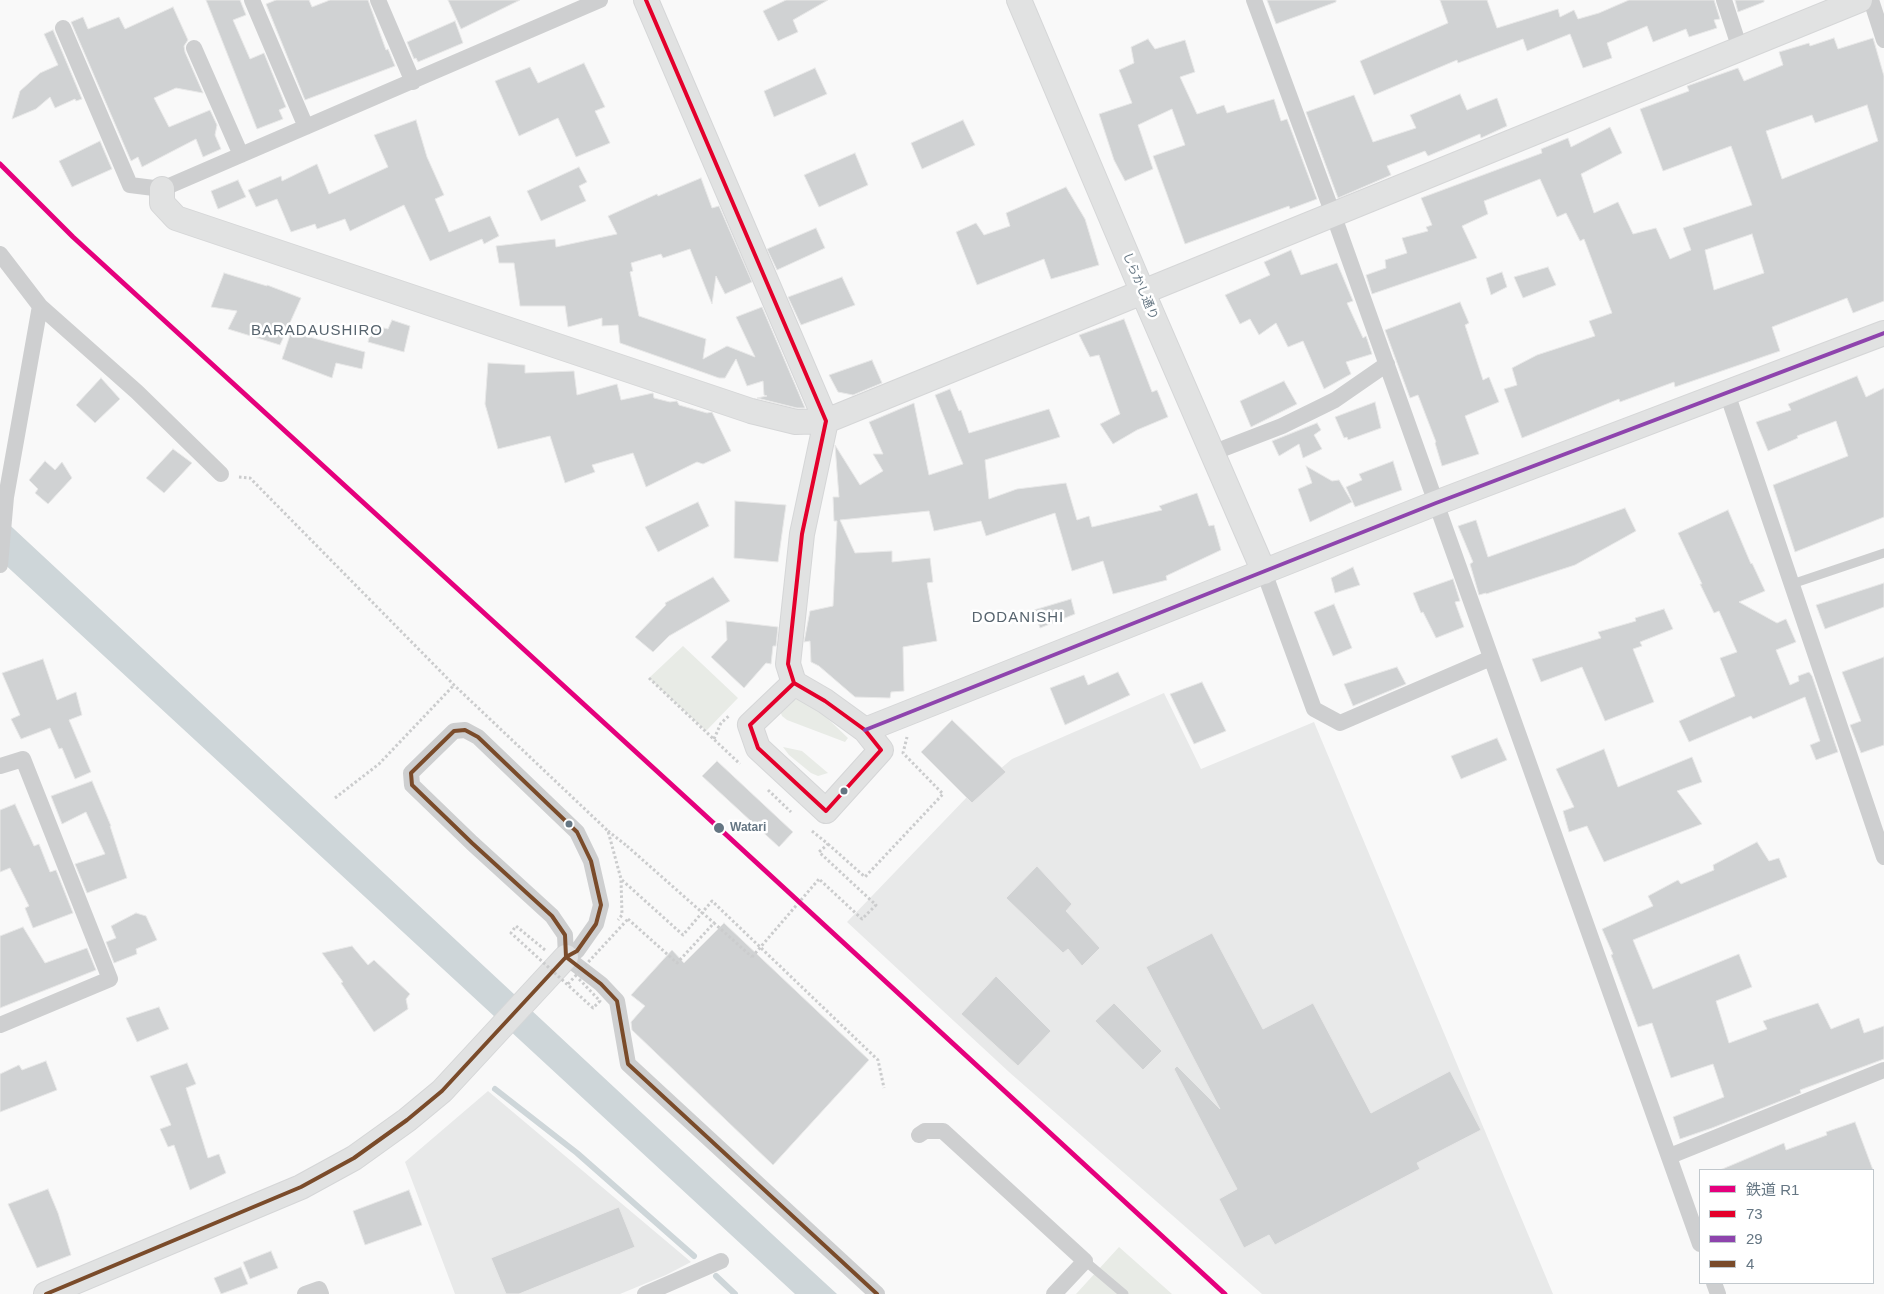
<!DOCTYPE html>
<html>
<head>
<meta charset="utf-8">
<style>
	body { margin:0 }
	#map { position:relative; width:1884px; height:1294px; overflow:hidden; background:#f9f9f9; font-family:Helvetica,"Noto Sans JP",sans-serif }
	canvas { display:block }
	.legend { position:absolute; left:1699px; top:1169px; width:175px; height:115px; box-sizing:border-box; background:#fff; border:1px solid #c1c8cd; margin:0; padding:6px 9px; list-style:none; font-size:15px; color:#657683 }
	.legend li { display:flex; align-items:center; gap:10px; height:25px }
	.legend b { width:25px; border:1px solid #c1c8cd }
</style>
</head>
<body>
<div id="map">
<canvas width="1884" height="1294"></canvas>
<ul class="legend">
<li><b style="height:6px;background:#e5007d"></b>鉄道 R1</li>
<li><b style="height:6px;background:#e4002b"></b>73</li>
<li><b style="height:6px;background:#8e44ad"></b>29</li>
<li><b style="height:6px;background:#7a4b2a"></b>4</li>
</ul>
</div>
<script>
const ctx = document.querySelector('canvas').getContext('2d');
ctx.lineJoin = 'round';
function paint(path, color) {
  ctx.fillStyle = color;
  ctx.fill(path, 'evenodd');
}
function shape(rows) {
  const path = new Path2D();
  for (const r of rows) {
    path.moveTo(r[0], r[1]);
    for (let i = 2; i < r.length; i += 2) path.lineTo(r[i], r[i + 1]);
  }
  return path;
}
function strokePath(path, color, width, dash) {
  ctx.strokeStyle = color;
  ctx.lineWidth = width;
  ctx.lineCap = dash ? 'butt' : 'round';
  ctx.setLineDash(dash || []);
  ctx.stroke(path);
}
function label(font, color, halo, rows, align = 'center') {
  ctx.font = font + ' Helvetica,"Noto Sans JP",sans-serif';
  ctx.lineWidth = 5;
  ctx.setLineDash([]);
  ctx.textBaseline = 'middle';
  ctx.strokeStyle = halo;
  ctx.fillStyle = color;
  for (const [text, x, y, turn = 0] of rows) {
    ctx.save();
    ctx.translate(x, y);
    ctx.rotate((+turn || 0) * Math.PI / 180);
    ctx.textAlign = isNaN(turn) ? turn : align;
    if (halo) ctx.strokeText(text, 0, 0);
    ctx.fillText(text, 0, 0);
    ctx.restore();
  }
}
paint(shape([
	[1164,693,1201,769,1314,722,1553,1294,1262,1294,1009,1072,847,922,968,796,1012,759],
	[488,1091,691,1262,666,1275,620,1294,455,1294,405,1162]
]), '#e8e9e9');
paint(shape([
	[683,646,738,698,706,731,649,678],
	[806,698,848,738,845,742,787,720,782,716,780,711,789,702,797,699],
	[783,747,802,751,828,773,818,776,811,773,789,755],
	[1119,1247,1172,1294,1076,1294]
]), '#e8ebe6');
paint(shape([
	[0,516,787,1248,837,1294,795,1294,0,560]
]), '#ced6d9');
strokePath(shape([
	[495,1089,577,1153,694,1256],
	[716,1276,735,1294]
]), '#ced6d9', 6);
const building = shape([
	[206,0,240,0,246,15,233,20,250,59,264,53,286,107,279,110,283,119,257,129,206,0],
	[276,0,309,0,312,7,330,0,368,0,386,50,388,49,395,66,305,100,266,4,276,0],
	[448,0,520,0,461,29,448,0],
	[786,0,828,0,793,20,798,32,778,41,763,11,786,0],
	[1267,0,1336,0,1336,2,1276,24,1267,0],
	[1440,0,1487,0,1497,28,1558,9,1560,17,1574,10,1578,19,1599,13,1629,0,1714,0,1720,19,1714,20,1717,28,1689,37,1686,29,1653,42,1647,26,1607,43,1612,58,1583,68,1570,34,1527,51,1523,39,1458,63,1457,60,1374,95,1360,61,1448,23,1440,0],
	[1735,0,1764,0,1764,2,1738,12,1735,0],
	[173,7,188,40,184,46,185,52,203,93,176,88,154,98,169,127,210,110,217,125,215,135,221,149,203,157,196,139,142,167,138,157,131,161,71,22,83,17,88,29,119,17,125,29,173,7],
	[455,21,463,43,418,62,416,58,414,59,407,42,455,21],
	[53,30,82,99,76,101,75,99,55,108,50,97,36,109,12,119,20,91,40,73,58,65,44,34,53,30],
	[1834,38,1838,49,1873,38,1884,76,1884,301,1853,313,1847,298,1772,327,1780,351,1675,387,1674,382,1620,402,1619,399,1522,438,1504,389,1517,385,1512,368,1537,355,1595,336,1589,321,1612,313,1584,239,1580,241,1566,213,1557,217,1540,179,1484,201,1488,214,1462,226,1477,258,1372,294,1366,275,1386,268,1385,260,1407,253,1402,238,1428,231,1426,227,1432,225,1421,198,1542,153,1541,149,1568,138,1571,147,1610,127,1622,153,1581,174,1594,213,1618,202,1633,234,1656,228,1670,259,1691,250,1683,228,1752,205,1731,146,1663,171,1640,109,1689,91,1687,86,1738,68,1744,81,1783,65,1779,52,1809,43,1810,46,1834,38],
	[1867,105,1878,141,1782,179,1766,131,1812,115,1815,123,1867,105],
	[1752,234,1764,273,1714,290,1705,250,1752,234],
	[1148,39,1155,49,1185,40,1195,72,1180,77,1197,114,1224,105,1227,113,1274,99,1281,121,1287,119,1317,199,1290,209,1289,206,1185,244,1153,156,1185,145,1172,109,1138,125,1153,169,1125,181,1114,160,1099,114,1132,103,1119,70,1134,63,1131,47,1148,39],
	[584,63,605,107,595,111,610,143,576,157,558,118,519,136,495,81,530,67,538,83,584,63],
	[815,68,827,94,774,117,764,91,815,68],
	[1460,94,1467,110,1497,98,1507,126,1481,138,1480,134,1428,156,1425,151,1387,166,1391,175,1338,198,1306,112,1354,95,1373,142,1416,128,1410,115,1460,94],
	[416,120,427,157,444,195,435,199,449,232,490,216,499,236,484,244,482,239,430,261,404,205,350,231,345,219,317,229,315,224,291,232,277,199,256,207,248,190,281,176,282,181,317,164,329,194,388,167,374,135,416,120],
	[963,120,975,145,922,169,911,143,963,120],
	[100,141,112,169,72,187,59,161,100,141],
	[855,153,868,185,819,207,804,175,855,153],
	[579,167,587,182,579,186,586,201,541,221,527,191,579,167],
	[701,178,712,208,719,206,752,282,725,294,716,276,712,304,690,249,663,258,661,254,631,263,633,271,630,272,639,316,706,339,703,359,727,346,755,357,736,317,762,307,805,408,797,408,757,398,767,396,764,395,763,381,747,386,736,359,725,378,719,378,620,343,618,325,602,326,602,318,568,327,565,306,520,306,514,263,499,263,496,246,555,239,556,247,617,234,608,216,657,194,658,196,701,178],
	[238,180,246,197,218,209,211,191,238,180],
	[1066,187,1085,219,1099,265,1051,279,1044,259,977,285,956,232,976,223,984,235,1010,226,1006,213,1066,187],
	[816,228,825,248,777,270,767,249,816,228],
	[1291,250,1301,275,1337,263,1353,301,1347,303,1363,338,1366,336,1372,354,1346,362,1351,374,1324,389,1303,341,1288,347,1276,323,1259,335,1250,319,1240,324,1225,295,1270,275,1264,262,1291,250],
	[1548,267,1556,285,1523,298,1514,277,1548,267],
	[1502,272,1507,287,1491,295,1486,278,1502,272],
	[224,273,267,286,267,285,301,298,280,345,228,329,237,311,211,307,224,273],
	[842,277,855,305,801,325,788,297,842,277],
	[1460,302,1469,323,1465,325,1483,380,1489,377,1499,402,1465,416,1479,454,1442,466,1435,443,1436,442,1418,395,1410,398,1385,330,1460,302],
	[1124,319,1152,392,1157,390,1168,417,1137,430,1113,444,1100,424,1120,414,1099,355,1090,357,1079,335,1124,319],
	[392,320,410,326,404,352,368,342,372,325,388,329,392,320],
	[291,332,365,352,362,369,336,363,332,378,282,359,291,332],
	[872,360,882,383,853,395,838,392,829,375,872,360],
	[488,363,525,365,525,373,574,371,577,395,617,384,621,400,653,393,654,398,670,402,677,401,679,405,707,413,712,412,731,451,703,464,697,462,646,487,633,453,592,465,595,472,565,483,550,436,498,449,485,404,488,363],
	[1857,376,1866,397,1884,388,1884,517,1795,552,1773,485,1848,456,1836,421,1797,436,1798,438,1768,451,1756,422,1791,410,1788,404,1857,376],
	[101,378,120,399,95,423,76,405,101,378],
	[1284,381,1297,404,1251,427,1240,401,1284,381],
	[950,389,959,411,961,410,969,433,1049,409,1060,437,985,460,989,499,1017,489,1066,483,1077,520,1089,516,1092,527,1162,510,1159,506,1197,493,1209,526,1214,525,1221,550,1166,576,1167,580,1113,594,1103,561,1072,571,1055,513,986,536,981,521,934,531,929,511,840,520,855,553,892,551,892,562,930,558,933,582,927,583,937,641,903,647,904,691,891,692,890,698,855,697,819,666,811,662,810,641,804,642,810,611,833,606,837,521,834,521,833,497,839,497,835,445,860,485,883,471,873,454,883,454,869,422,914,403,929,475,963,464,935,395,950,389],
	[1375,402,1381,428,1348,440,1347,437,1344,438,1335,417,1375,402],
	[1317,423,1321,430,1314,435,1322,449,1303,458,1299,444,1279,456,1272,441,1317,423],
	[173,449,192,463,164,493,146,478,173,449],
	[45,461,55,470,62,462,72,478,48,504,35,493,38,489,29,480,45,461],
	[1393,461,1402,490,1355,507,1346,487,1362,480,1359,474,1393,461],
	[1306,466,1332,481,1339,480,1352,502,1310,522,1298,489,1312,483,1306,466],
	[735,501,786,505,778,562,734,558,735,501],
	[698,502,709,526,658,552,645,527,698,502],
	[1625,508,1636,531,1575,565,1486,594,1486,593,1479,595,1470,564,1473,562,1458,526,1476,520,1488,557,1625,508],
	[1728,510,1751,564,1752,563,1765,591,1739,602,1777,623,1786,619,1796,642,1776,650,1790,685,1799,681,1798,676,1809,672,1812,676,1838,752,1816,760,1810,745,1820,741,1805,697,1753,719,1751,716,1689,742,1679,721,1735,696,1720,658,1737,652,1719,611,1714,613,1700,584,1702,584,1678,533,1728,510],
	[1353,567,1360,585,1335,593,1331,578,1353,567],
	[713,577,730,601,669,636,653,652,635,637,666,605,665,603,713,577],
	[1453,579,1460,601,1455,602,1464,627,1436,638,1423,612,1421,613,1413,593,1453,579],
	[1884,583,1884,607,1825,629,1816,605,1884,583],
	[1071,599,1075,614,1040,628,1034,610,1071,599],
	[1334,604,1352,648,1333,656,1314,612,1334,604],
	[1664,609,1673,629,1640,642,1642,646,1633,649,1654,702,1605,721,1582,667,1541,682,1532,659,1601,638,1598,632,1636,621,1635,618,1664,609],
	[726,621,778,627,776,646,773,646,771,664,766,663,744,688,711,657,727,640,726,621],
	[1884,657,1884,745,1861,753,1850,725,1861,721,1842,672,1884,657],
	[43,659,57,700,76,692,82,715,69,720,91,772,75,779,62,748,59,749,50,728,21,739,11,719,20,715,2,673,43,659],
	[1397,667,1406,684,1353,706,1344,684,1397,667],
	[1118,672,1130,695,1065,725,1050,688,1084,675,1088,685,1118,672],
	[1202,682,1226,731,1194,744,1170,694,1202,682],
	[952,720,1006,772,972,803,921,752,952,720],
	[1497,738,1507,760,1461,779,1451,756,1497,738],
	[1604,749,1618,787,1692,757,1702,782,1677,791,1702,824,1604,862,1587,826,1569,832,1563,811,1574,807,1556,769,1604,749],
	[717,761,793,832,779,847,702,776,717,761],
	[92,781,111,826,110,826,127,878,87,893,75,864,105,854,86,812,62,824,51,796,92,781],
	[15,804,34,846,39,844,50,872,56,870,73,913,33,928,25,908,29,906,10,868,0,872,0,810,15,804],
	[1757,842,1769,861,1779,858,1787,877,1633,940,1653,989,1739,954,1752,987,1716,1001,1729,1043,1767,1029,1763,1021,1818,1003,1831,1029,1859,1018,1864,1033,1884,1026,1884,1059,1800,1090,1801,1093,1712,1128,1680,1139,1673,1117,1724,1097,1713,1064,1671,1078,1652,1023,1638,1027,1611,955,1613,954,1602,929,1653,906,1648,896,1678,880,1681,884,1714,870,1713,865,1757,842],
	[1037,866,1072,904,1066,911,1100,948,1082,966,1068,949,1063,953,1006,898,1037,866],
	[136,913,146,916,157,940,136,949,137,954,114,963,106,942,116,938,111,926,136,913],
	[724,923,869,1060,773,1165,632,1030,631,1022,645,1006,631,995,672,950,684,963,724,923],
	[23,927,45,963,87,948,96,970,0,1008,0,936,23,927],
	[1212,933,1263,1029,1313,1003,1371,1113,1450,1071,1481,1130,1417,1163,1420,1169,1275,1245,1269,1235,1244,1248,1219,1199,1237,1189,1174,1069,1177,1066,1220,1109,1146,967,1212,933],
	[352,946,368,965,374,960,410,994,406,999,408,1009,374,1032,341,983,343,982,322,953,352,946],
	[996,976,1051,1031,1018,1066,961,1014,996,976],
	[1114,1003,1162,1051,1143,1070,1095,1021,1114,1003],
	[159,1007,169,1029,137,1042,126,1018,159,1007],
	[46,1061,57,1090,0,1112,0,1074,19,1065,22,1070,46,1061],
	[187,1063,196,1084,186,1088,208,1158,219,1154,226,1173,190,1190,174,1145,168,1147,160,1129,171,1125,150,1076,187,1063],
	[1855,1122,1873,1170,1720,1170,1784,1143,1786,1150,1827,1135,1826,1132,1855,1122],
	[48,1189,58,1213,71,1255,37,1268,8,1204,48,1189],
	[409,1190,422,1225,365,1245,353,1211,409,1190],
	[619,1207,635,1247,519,1294,506,1294,491,1258,619,1207],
	[271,1251,278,1268,250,1279,243,1262,271,1251],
	[241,1267,248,1284,221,1294,214,1278,241,1267]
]);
paint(building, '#d0d2d3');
strokePath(building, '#e8e8e8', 1);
const secondary = shape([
	[646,0,826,421,802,534,788,664,794,683,825,701,865,730,881,750,826,811,758,748,750,725,794,683],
	[1019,0,1143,293,1264,572],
	[162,189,162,203,176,218,751,411,796,422,826,421,1860,0],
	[865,730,1436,503,1884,333],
	[46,1294,301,1187,354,1158,407,1120,442,1091,566,957]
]);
strokePath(secondary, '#d5d6d7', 26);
strokePath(shape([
	[239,477,250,478,454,685,608,831,621,879,622,915,618,920],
	[649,678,740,764],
	[714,739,721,723,730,715],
	[768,790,791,812],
	[335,798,379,764,454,685],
	[608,831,627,846],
	[812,831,828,844,819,852,876,905,862,919,819,879],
	[828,844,865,877,943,794,903,753,907,737],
	[622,880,683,935,712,901,878,1060,884,1088],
	[628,919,677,963,714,923,752,957]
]), '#cbcccd', 3, [2.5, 2.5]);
strokePath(shape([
	[1792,584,1884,553],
	[1085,1261,1124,1294]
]), '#cecfd0', 9);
strokePath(shape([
	[252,0,306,127],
	[378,0,413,82],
	[1254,0,1337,225,1700,1244],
	[1724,0,1740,49],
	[1871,0,1884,40],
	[63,28,130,185,162,189,600,0],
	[194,48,241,155],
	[0,254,40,306,6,497,0,565],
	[40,306,137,392,221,474],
	[1727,393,1884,857],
	[1212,453,1282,426,1335,400,1387,364],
	[1264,572,1314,709,1340,723,1491,658],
	[0,766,23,759,110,979,0,1025],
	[566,957,577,951,596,924,601,905,591,861,577,832,478,737,465,730,454,731,411,773,412,785,472,843,552,916,565,935,566,957,601,984,617,1001,628,1064,877,1294],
	[919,1135,925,1131,943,1131,1085,1261,1054,1294],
	[1670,1156,1884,1070],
	[1714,1283,1718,1294],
	[305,1294,319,1289,321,1294],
	[645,1294,721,1261]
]), '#cecfd0', 16);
strokePath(secondary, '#e1e2e2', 24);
strokePath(shape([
	[627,846,714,923],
	[545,950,516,926,511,933,593,1008,600,1001,578,978],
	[752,957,819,879],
	[568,984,628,919]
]), '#cbcccd', 3, [2.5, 2.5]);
strokePath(shape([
	[646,0,826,421,802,534,788,664,794,683,825,701,865,730,881,750,826,811,758,748,750,725,794,683]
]), '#e4002b', 4);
strokePath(shape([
	[865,730,1436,503,1884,333]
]), '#8e44ad', 4);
strokePath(shape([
	[46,1294,301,1187,354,1158,407,1120,442,1091,566,957,577,951,596,924,601,905,591,861,577,832,478,737,465,730,454,731,411,773,412,785,472,843,552,916,565,935,566,957,601,984,617,1001,628,1064,877,1294]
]), '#7a4b2a', 4);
strokePath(shape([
	[0,164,73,237,695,806,1225,1294]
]), '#e5007d', 5);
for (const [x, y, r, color] of [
	[844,791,4.5,"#657683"],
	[569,824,4.5,"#657683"],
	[719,828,6,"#657683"]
]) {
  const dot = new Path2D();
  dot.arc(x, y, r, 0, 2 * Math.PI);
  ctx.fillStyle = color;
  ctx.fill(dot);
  strokePath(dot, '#fff', 2);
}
label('12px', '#657683', '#fff', [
	["しらかし通り",1140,286,67]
]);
label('bold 12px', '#657683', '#fff', [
	["Watari",730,828]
], 'left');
ctx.letterSpacing = '1px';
label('15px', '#57646e', '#fff', [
	["BARADAUSHIRO",317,331],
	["DODANISHI",1018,618]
]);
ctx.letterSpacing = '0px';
</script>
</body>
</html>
